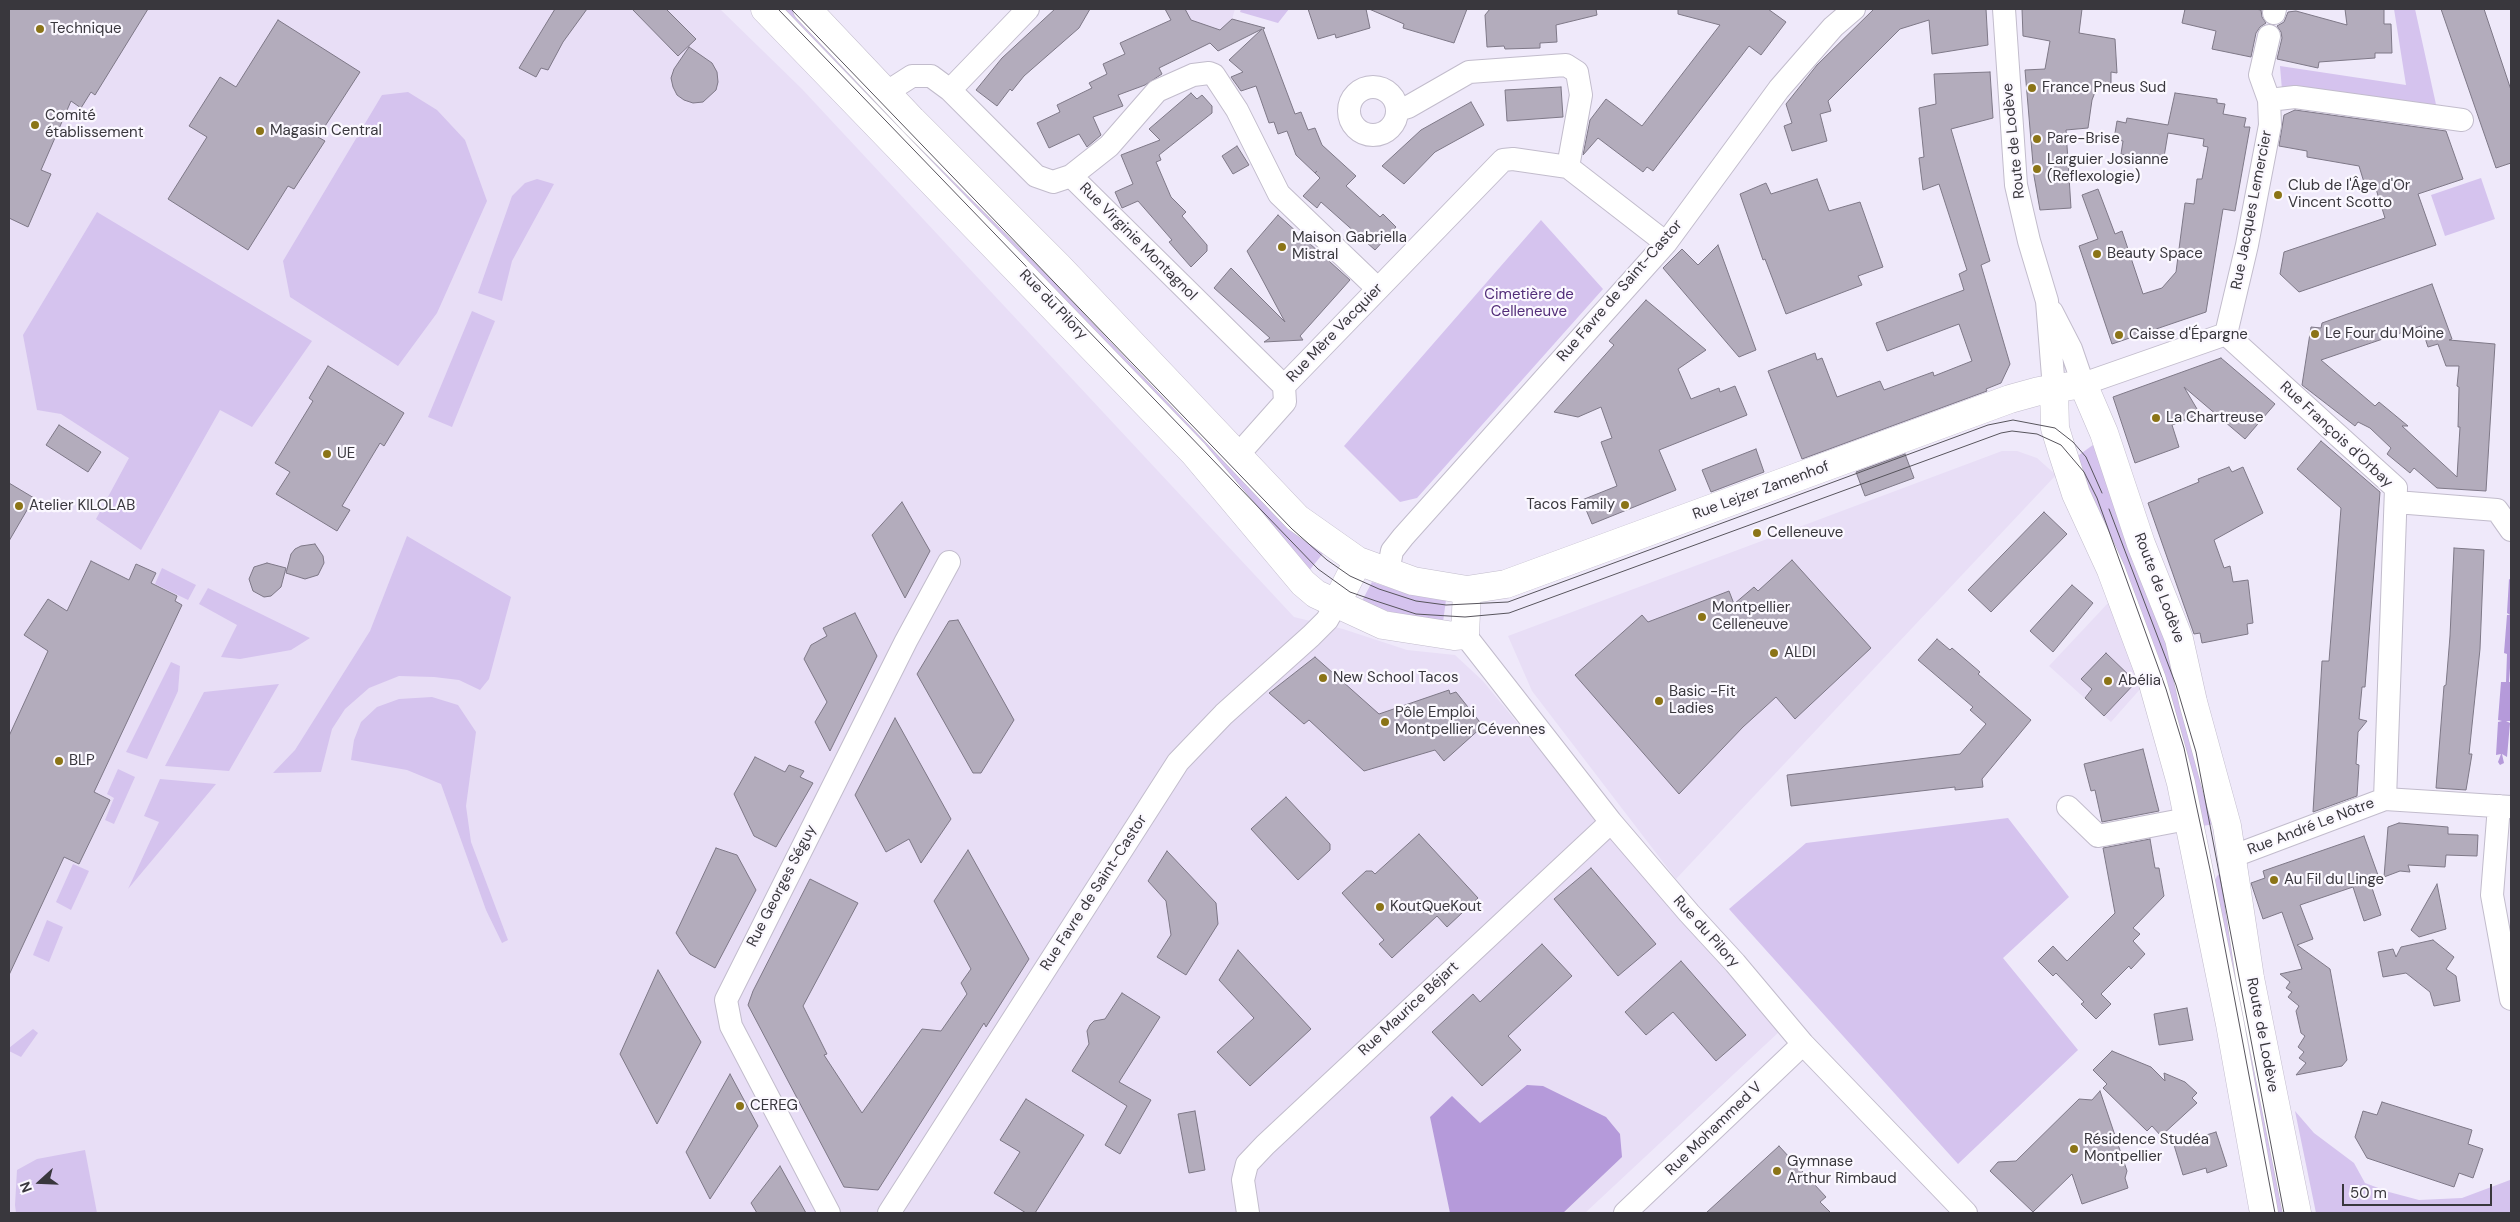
<!DOCTYPE html>
<html>
<head>
<meta charset="utf-8">
<style>
	body { margin:0 }
	#map { position:relative; width:2520px; height:1222px; overflow:hidden; background:#efe9fa; font-family:"DM Sans",sans-serif }
	canvas { display:block }
	.frame { position:absolute; inset:0; border:10px solid #39373d; pointer-events:none }
	.north { position:absolute; left:15px; top:1157px; width:50px; height:50px; -webkit-text-stroke:4px #fbf8ff; paint-order:stroke; rotate:250deg; font-size:14px; font-weight:700; line-height:20px; text-align:center; color:#39373d }
	.north::after { content:''; display:block; margin:auto; width:18px; height:22px; background:#39373d; clip-path:polygon(50% 0,100% 100%,50% 72%,0 100%) }
	.scale { position:absolute; left:2342px; top:1184px; width:150px; height:22px; box-sizing:border-box; border:2px solid #39373d; border-top:0; padding-left:6px; font-size:15px; line-height:18px; white-space:nowrap; color:#39373d; -webkit-text-stroke:4px #fbf8ff; paint-order:stroke }
</style>
</head>
<body>
<div id="map">
<canvas width="2520" height="1222"></canvas>
<div class="frame"></div>
<div class="north">N</div>
<div class="scale">50 m</div>
</div>
<script>
const ctx = document.querySelector('canvas').getContext('2d');
ctx.lineJoin = 'round';
function paint(path, color) {
  ctx.fillStyle = color;
  ctx.fill(path, 'evenodd');
}
function shape(rows) {
  const path = new Path2D();
  for (const r of rows) {
    if (r.length === 3) {
      path.moveTo(r[0] + r[2], r[1]);
      path.arc(r[0], r[1], r[2], 0, 2 * Math.PI);
      continue;
    }
    path.moveTo(r[0], r[1]);
    for (let i = 2; i < r.length; i += 2) path.lineTo(r[i], r[i + 1]);
  }
  return path;
}
function strokePath(path, color, width, dash) {
  ctx.strokeStyle = color;
  ctx.lineWidth = width;
  ctx.lineCap = dash ? 'butt' : 'round';
  ctx.setLineDash(dash || []);
  ctx.stroke(path);
}
function label(font, color, halo, rows, align = 'center') {
  ctx.font = font + ' "DM Sans",sans-serif';
  ctx.lineWidth = 4.5;
  ctx.setLineDash([]);
  ctx.textBaseline = 'middle';
  ctx.strokeStyle = halo;
  ctx.fillStyle = color;
  for (const [text, x, y, turn = 0] of rows) {
    ctx.save();
    ctx.translate(x, y);
    ctx.rotate((+turn || 0) * Math.PI / 180);
    ctx.textAlign = isNaN(turn) ? turn : align;
    if (halo) ctx.strokeText(text, 0, 0);
    ctx.fillText(text, 0, 0);
    ctx.restore();
  }
}
paint(shape([
	[9,9,720,9,802,89,1294,617,1343,629,1407,650,1455,655,1483,681,1670,909,1780,1031,1585,1213,9,1213],
	[1165,9,1235,9,1232,19,1250,24,1228,46,1219,51,1210,43,1198,50,1173,24],
	[2002,451,2017,451,2037,458,2056,475,1676,879,1532,691,1508,636],
	[2109,602,2142,687,2111,722,2049,666]
]), '#e8def6');
paint(shape([
	[773,9,801,9,1329,546,1308,572],
	[1241,9,1289,9,1278,23,1240,12],
	[2394,9,2415,9,2437,109,2282,90,2280,66,2406,85],
	[408,92,437,110,465,140,487,201,437,313,398,366,290,297,283,261,382,95],
	[2481,178,2495,219,2445,236,2431,195],
	[537,179,554,184,512,261,502,301,478,293,512,196,525,183],
	[97,212,312,341,252,427,220,410,141,550,96,519,129,458,61,414,37,410,23,335],
	[1541,220,1603,289,1417,498,1400,502,1344,446],
	[472,311,495,321,452,427,428,417],
	[2097,442,2161,627,2221,823,2196,827,2072,463,2079,455],
	[407,536,511,597,489,679,480,690,459,680,434,677,399,676,369,688,345,709,332,729,321,772,273,773,295,750,370,631],
	[162,568,196,585,188,600,155,584],
	[1372,582,1403,592,1446,600,1443,622,1394,613,1364,604,1363,599],
	[208,588,310,638,291,650,240,659,221,657,237,625,199,604],
	[171,662,180,666,178,691,147,759,126,752],
	[279,684,229,771,165,766,204,692],
	[432,697,458,705,476,732,466,806,471,842,508,940,502,943,486,910,441,784,407,770,351,760,354,740,361,722,377,707,399,699],
	[118,769,135,777,114,824,105,820,114,798,107,794],
	[160,779,216,784,128,889,159,822,144,816],
	[2008,818,2069,897,2003,958,2078,1050,1958,1164,1729,909,1806,843],
	[73,864,89,871,71,910,56,902],
	[2225,869,2291,1213,2270,1213,2209,892,2217,876],
	[47,920,63,927,49,962,33,955],
	[33,1029,38,1033,21,1057,9,1051,9,1048],
	[2295,1111,2314,1133,2354,1163,2365,1183,2389,1192,2419,1200,2462,1198,2510,1180,2511,1174,2511,1213,2316,1213],
	[85,1150,97,1213,16,1213,15,1205,17,1170,37,1159]
]), '#d5c3ee');
paint(shape([
	[2509,579,2511,580,2511,654,2509,682,2511,682,2511,703,2510,721,2506,721,2510,723,2507,757,2502,754,2504,763,2500,765,2498,762,2501,754,2496,755,2498,722,2502,721,2498,720,2501,682,2506,682,2507,654,2504,653,2507,615,2510,615,2507,613],
	[1527,1085,1543,1086,1606,1117,1620,1134,1622,1157,1563,1213,1450,1213,1430,1117,1452,1096,1480,1123]
]), '#b59ada');
const building = shape([
	[9,9,148,9,95,95,91,92,81,108,71,101,41,170,51,174,28,227,9,218,9,9],
	[555,9,587,9,563,42,548,70,541,68,536,77,519,68,555,9],
	[632,9,666,9,696,39,678,56,632,9],
	[1055,9,1090,9,1079,28,1024,76,1012,91,1010,89,997,106,976,90,1002,58,1055,9],
	[1165,9,1185,9,1191,20,1220,30,1232,19,1265,28,1263,29,1295,114,1301,112,1308,130,1315,128,1322,145,1356,176,1346,186,1380,217,1383,214,1396,227,1375,250,1321,202,1317,208,1303,196,1320,178,1315,173,1317,171,1315,173,1296,155,1287,131,1278,134,1274,122,1269,123,1256,86,1241,91,1231,77,1243,72,1229,60,1262,29,1218,51,1210,43,1159,68,1162,74,1145,85,1118,95,1123,106,1093,117,1101,135,1087,147,1079,134,1049,148,1037,123,1060,112,1057,105,1092,88,1089,83,1107,74,1103,64,1125,54,1120,43,1171,20,1165,9],
	[1308,9,1366,9,1370,28,1336,38,1335,34,1318,39,1308,9],
	[1369,9,1467,9,1454,43,1403,28,1404,24,1369,9],
	[1490,9,1596,9,1597,15,1556,25,1557,42,1540,43,1540,48,1505,49,1504,46,1487,47,1485,15,1490,9],
	[1678,9,1768,9,1786,22,1761,55,1749,46,1653,171,1647,167,1643,172,1598,138,1583,155,1590,120,1606,99,1642,126,1720,25,1678,14,1678,9],
	[1874,9,1986,9,1988,45,1932,54,1929,20,1900,29,1828,101,1831,111,1820,114,1827,141,1792,151,1784,126,1792,123,1786,104,1817,65,1874,9],
	[2022,9,2082,9,2079,33,2115,39,2117,73,2111,72,2111,88,2097,87,2092,100,2088,128,2066,130,2071,208,2040,210,2034,176,2025,70,2045,69,2050,41,2023,36,2022,9],
	[2185,9,2255,9,2261,10,2262,17,2266,23,2260,27,2256,33,2251,57,2212,49,2216,31,2182,23,2185,9],
	[2345,9,2384,9,2384,24,2391,24,2392,53,2375,53,2375,58,2319,62,2318,68,2277,59,2282,38,2281,32,2277,26,2284,22,2288,12,2296,11,2347,25,2345,9],
	[2441,9,2484,9,2511,90,2511,163,2496,168,2441,9],
	[278,20,360,72,318,137,325,141,294,189,288,186,248,250,168,199,207,137,189,126,220,77,236,87,278,20],
	[689,47,712,63,717,72,718,82,716,90,703,102,693,103,684,100,677,95,673,87,671,78,674,69,689,47],
	[1990,72,1993,118,1951,129,1990,261,1981,265,2010,364,2001,383,1986,389,1987,391,1802,459,1768,371,1815,353,1817,360,1822,358,1837,397,1880,381,1884,390,1933,372,1934,376,1972,361,1959,324,1887,351,1876,323,1964,290,1959,274,1967,270,1939,184,1923,190,1919,158,1924,157,1919,108,1936,104,1934,74,1990,72],
	[1561,87,1563,117,1507,121,1505,90,1561,87],
	[1191,93,1197,99,1202,95,1212,106,1212,113,1159,155,1161,160,1156,162,1171,197,1186,212,1182,216,1207,245,1207,251,1191,267,1169,242,1172,240,1138,201,1122,208,1115,192,1133,184,1121,155,1160,140,1149,129,1191,93],
	[2175,93,2217,99,2217,103,2225,104,2223,114,2246,118,2244,127,2250,127,2235,211,2223,209,2206,312,2112,344,2079,246,2098,239,2082,195,2098,189,2115,234,2122,231,2143,294,2162,288,2176,272,2185,203,2194,204,2197,179,2202,179,2208,147,2203,146,2204,139,2168,133,2163,163,2121,154,2123,141,2114,139,2117,121,2126,123,2127,118,2168,125,2175,93],
	[1471,102,1484,125,1435,152,1404,184,1382,166,1421,130,1471,102],
	[2295,110,2446,131,2463,179,2418,194,2436,245,2299,292,2280,274,2284,252,2385,218,2376,189,2367,192,2359,166,2307,157,2307,151,2279,146,2284,115,2295,110],
	[1237,146,1249,165,1233,174,1222,156,1237,146],
	[1817,179,1829,211,1860,202,1883,267,1858,276,1862,285,1786,314,1765,259,1763,260,1740,194,1766,183,1771,194,1817,179],
	[1278,215,1350,280,1300,336,1303,340,1264,342,1270,338,1214,288,1231,268,1285,322,1247,251,1278,215],
	[1718,245,1756,350,1739,357,1663,268,1682,249,1698,265,1718,245],
	[2432,284,2452,339,2449,340,2495,344,2486,491,2437,488,2414,468,2410,473,2387,454,2391,448,2370,428,2358,422,2355,426,2302,385,2311,327,2321,328,2322,323,2432,284],
	[2421,326,2428,347,2438,344,2446,366,2459,366,2457,386,2459,387,2458,427,2460,427,2457,477,2402,426,2408,426,2379,402,2375,406,2321,360,2421,326],
	[1646,300,1706,350,1678,369,1691,399,1719,388,1720,392,1735,386,1747,415,1659,450,1676,490,1592,524,1582,500,1617,486,1601,442,1612,438,1601,407,1578,417,1554,412,1614,345,1609,341,1646,300],
	[2221,358,2275,404,2245,439,2184,387,2200,414,2172,425,2179,447,2135,463,2113,397,2221,358],
	[328,366,404,413,384,446,380,443,342,506,350,510,337,531,276,494,290,472,275,463,313,401,309,398,328,366],
	[59,425,101,452,88,472,46,445,59,425],
	[2321,441,2380,492,2365,687,2362,687,2359,719,2367,721,2358,732,2356,764,2359,765,2357,796,2313,812,2322,661,2329,661,2341,508,2297,469,2321,441],
	[1756,449,1764,472,1711,492,1702,470,1756,449],
	[1905,454,1914,478,1865,496,1856,472,1905,454],
	[2229,467,2232,472,2243,467,2263,513,2214,540,2224,568,2230,566,2233,582,2248,580,2253,623,2247,624,2248,634,2202,643,2200,633,2194,634,2148,503,2199,482,2198,479,2229,467],
	[9,483,34,498,9,541,9,483],
	[902,502,930,551,905,598,872,535,902,502],
	[2044,512,2067,534,1991,612,1968,590,2044,512],
	[315,544,323,556,324,563,318,575,305,579,286,573,291,554,295,549,301,546,315,544],
	[2454,548,2484,550,2480,649,2469,754,2472,754,2466,790,2436,788,2444,686,2446,685,2450,636,2454,548],
	[1792,560,1871,648,1795,719,1776,697,1743,727,1679,794,1575,675,1642,615,1648,622,1729,591,1734,604,1754,587,1758,591,1792,560],
	[91,561,129,580,136,564,156,573,151,583,177,596,175,601,182,605,94,792,110,800,79,864,64,857,9,975,9,736,48,651,24,635,48,599,67,611,91,561],
	[267,563,286,568,281,587,271,596,264,597,253,591,249,579,254,567,267,563],
	[2072,585,2093,603,2053,652,2030,631,2072,585],
	[855,613,877,656,830,751,815,722,827,702,804,659,811,645,827,636,823,628,855,613],
	[958,620,1014,720,981,773,973,773,917,674,949,621,958,620],
	[1937,639,1950,650,1952,648,1980,672,1978,674,2031,720,1982,779,1983,787,1955,790,1955,787,1791,806,1787,775,1960,754,1986,724,1970,710,1973,707,1918,660,1937,639],
	[2106,653,2136,682,2104,716,2085,698,2092,689,2081,679,2106,653],
	[1315,657,1379,714,1449,690,1450,694,1456,692,1483,726,1444,761,1435,750,1364,771,1309,720,1304,724,1269,693,1315,657],
	[895,718,951,819,921,863,909,839,886,852,855,795,895,718],
	[2143,749,2159,811,2102,822,2095,790,2091,791,2084,764,2143,749],
	[755,757,785,772,789,765,804,771,800,777,813,783,776,847,754,836,734,794,755,757],
	[1286,797,1330,844,1330,850,1298,880,1251,829,1286,797],
	[2399,823,2448,827,2448,834,2478,835,2477,856,2446,855,2445,867,2408,865,2410,872,2400,871,2384,877,2388,827,2399,823],
	[1419,834,1478,898,1447,927,1437,916,1392,958,1379,944,1384,940,1342,893,1366,871,1372,871,1375,874,1419,834],
	[2364,836,2379,878,2370,882,2381,915,2364,921,2353,887,2300,905,2313,939,2297,945,2330,969,2347,1060,2342,1066,2296,1075,2306,1063,2299,1058,2304,1052,2298,1047,2305,1036,2301,1033,2296,1011,2299,1006,2288,997,2292,992,2286,988,2290,982,2280,974,2302,969,2282,912,2263,919,2251,883,2265,878,2263,871,2364,836],
	[2150,839,2155,868,2159,868,2164,896,2133,928,2140,934,2133,941,2145,954,2131,969,2129,966,2101,994,2111,1004,2096,1019,2081,1004,2084,1002,2056,973,2053,976,2038,961,2053,946,2067,961,2115,913,2103,848,2150,839],
	[716,848,737,855,756,890,715,968,690,954,676,933,716,848],
	[968,850,1029,959,986,1027,984,1023,878,1190,844,1187,748,1005,753,991,810,879,858,903,803,1006,827,1054,824,1055,862,1113,922,1029,941,1031,967,994,961,983,971,969,934,901,968,850],
	[1167,851,1216,903,1218,924,1186,975,1157,957,1171,935,1166,901,1148,881,1167,851],
	[1591,868,1656,944,1618,976,1554,899,1591,868],
	[2437,884,2446,929,2419,937,2411,930,2437,884],
	[2433,940,2454,957,2446,969,2456,976,2460,1001,2434,1006,2430,992,2406,973,2383,977,2378,952,2393,949,2396,957,2401,947,2433,940],
	[1542,944,1572,976,1508,1036,1521,1050,1482,1086,1432,1032,1473,994,1480,1002,1542,944],
	[1238,950,1311,1029,1250,1086,1217,1052,1254,1018,1219,980,1238,950],
	[1681,961,1746,1035,1716,1061,1673,1012,1646,1035,1625,1012,1681,961],
	[658,970,701,1042,657,1124,620,1054,658,970],
	[1122,993,1160,1017,1119,1082,1151,1100,1120,1154,1105,1145,1127,1106,1072,1071,1089,1044,1087,1031,1090,1025,1094,1021,1105,1019,1122,993],
	[2187,1008,2193,1040,2159,1045,2154,1014,2187,1008],
	[2112,1051,2151,1067,2165,1081,2164,1073,2185,1082,2197,1093,2192,1098,2197,1103,2161,1136,2152,1126,2147,1131,2103,1088,2107,1084,2093,1070,2112,1051],
	[730,1074,758,1126,710,1199,686,1152,730,1074],
	[2100,1091,2127,1171,2125,1178,2128,1188,2082,1204,2072,1174,2033,1212,1990,1171,1998,1162,2016,1161,2079,1099,2092,1100,2100,1091],
	[1026,1099,1084,1135,1035,1213,1026,1213,994,1193,1020,1152,1000,1140,1026,1099],
	[2382,1102,2472,1130,2468,1144,2483,1149,2473,1178,2459,1173,2454,1187,2367,1158,2355,1137,2363,1111,2377,1115,2382,1102],
	[1195,1111,1205,1170,1189,1173,1178,1114,1195,1111],
	[2216,1132,2227,1166,2207,1173,2206,1168,2183,1175,2174,1145,2216,1132],
	[1779,1146,1826,1197,1820,1202,1831,1213,1706,1213,1779,1146],
	[780,1166,806,1213,757,1213,751,1203,780,1166]
]);
paint(building, '#b3acbc');
strokePath(building, '#7e7887', 1);
const minor = shape([
	[2004,9,2016,185,2029,241,2047,301,2054,389],
	[2274,13,2275,9],
	[1373,111,24],
	[950,90,1028,9],
	[887,92,912,76,931,76,950,90,1036,176,1053,182,1071,176,1284,386],
	[2269,100,2260,75,2269,36],
	[1398,110,1408,107,1469,72,1566,65,1577,72,1581,95,1568,167],
	[1071,176,1109,146,1157,91,1193,75,1209,73,1214,75,1237,110,1279,194,1377,288],
	[2052,312,2071,349,2083,384,2226,334],
	[2226,334,2396,488,2385,799],
	[2226,334,2247,245,2270,125,2269,100,2295,97,2462,120],
	[1237,456,1285,402,1284,386,1503,160,1513,159,1568,167,1666,243],
	[2396,502,2497,510,2511,530],
	[1388,572,1392,551,1403,537,1666,243,1779,89,1833,27,1854,9],
	[1465,635,1611,822,1689,913,1735,963,1803,1044,1966,1213],
	[2499,806,2492,895,2511,999],
	[2068,807,2098,836,2187,819],
	[2231,857,2385,799,2511,807],
	[829,1213,731,1026,726,1000,906,641,949,562],
	[889,1213,1178,762,1224,714,1311,636,1327,620,1336,604],
	[1248,1213,1243,1180,1247,1164,1265,1145,1611,822],
	[1625,1213,1803,1044]
]);
const major = shape([
	[765,9,1194,453,1303,583,1316,594,1383,625,1454,636,1465,635,1467,590],
	[807,9,912,120,1058,266,1297,518,1358,561,1413,581,1467,590,1506,584,2010,399,2039,391,2083,384,2104,433,2141,544,2179,639,2193,702,2227,826,2250,978,2297,1213],
	[2054,389,2055,428,2062,451,2076,494,2111,570,2152,680,2181,783,2230,1024,2264,1213],
	[1336,604,1358,561]
]);
strokePath(minor, '#c2bccc', 24);
strokePath(major, '#c2bccc', 29);
strokePath(minor, '#fff', 22);
strokePath(major, '#fff', 28);
strokePath(shape([
	[778,9,1318,569,1350,592,1376,601,1416,614,1465,617,1509,613,2001,433,2012,431,2037,434,2061,445,2084,472,2097,498,2166,689,2184,748,2211,874,2275,1213],
	[791,9,1292,529,1327,560,1350,576,1379,589,1416,601,1446,605,1508,602,1988,425,2013,420,2055,428,2073,442,2086,457,2102,493],
	[2109,509,2176,685,2196,752,2284,1213]
]), '#57545c', 1);
for (const [x, y, r, color] of [
	[40,29,5,"#8b7417"],
	[2032,88,5,"#8b7417"],
	[35,125,5,"#8b7417"],
	[260,131,5,"#8b7417"],
	[2037,139,5,"#8b7417"],
	[2037,169,5,"#8b7417"],
	[2278,195,5,"#8b7417"],
	[1282,247,5,"#8b7417"],
	[2097,254,5,"#8b7417"],
	[2315,334,5,"#8b7417"],
	[2119,335,5,"#8b7417"],
	[2156,418,5,"#8b7417"],
	[327,454,5,"#8b7417"],
	[1625,505,5,"#8b7417"],
	[19,506,5,"#8b7417"],
	[1757,533,5,"#8b7417"],
	[1702,617,5,"#8b7417"],
	[1774,653,5,"#8b7417"],
	[1323,678,5,"#8b7417"],
	[2108,681,5,"#8b7417"],
	[1659,701,5,"#8b7417"],
	[1385,722,5,"#8b7417"],
	[59,761,5,"#8b7417"],
	[2274,880,5,"#8b7417"],
	[1380,907,5,"#8b7417"],
	[740,1106,5,"#8b7417"],
	[2074,1149,5,"#8b7417"],
	[1777,1171,5,"#8b7417"]
]) {
  const dot = new Path2D();
  dot.arc(x, y, r, 0, 2 * Math.PI);
  ctx.fillStyle = color;
  ctx.fill(dot);
  strokePath(dot, '#fbf8ff', 2);
}
label('15px', '#39373d', '#fbf8ff', [
	["Technique",50,29],
	["France Pneus Sud",2042,88],
	["Comité",45,116],
	["établissement",45,133],
	["Magasin Central",270,131],
	["Pare-Brise",2047,139],
	["Larguier Josianne",2047,160],
	["(Reflexologie)",2047,177],
	["Club de l'Âge d'Or",2288,186],
	["Vincent Scotto",2288,203],
	["Maison Gabriella",1292,238],
	["Mistral",1292,255],
	["Beauty Space",2107,254],
	["Le Four du Moine",2325,334],
	["Caisse d'Épargne",2129,335],
	["La Chartreuse",2166,418],
	["UE",337,454],
	["Tacos Family",1615,505,"right"],
	["Atelier KILOLAB",29,506],
	["Celleneuve",1767,533],
	["Montpellier",1712,608],
	["Celleneuve",1712,625],
	["ALDI",1784,653],
	["New School Tacos",1333,678],
	["Abélia",2118,681],
	["Basic -Fit",1669,692],
	["Ladies",1669,709],
	["Pôle Emploi",1395,713],
	["Montpellier Cévennes",1395,730],
	["BLP",69,761],
	["Au Fil du Linge",2284,880],
	["KoutQueKout",1390,907],
	["CEREG",750,1106],
	["Résidence Studéa",2084,1140],
	["Montpellier",2084,1157],
	["Gymnase",1787,1162],
	["Arthur Rimbaud",1787,1179]
], 'left');
label('15px', '#39373d', '#fbf8ff', [
	["Route de Lodève",2014,141,-96],
	["Rue Jacques Lemercier",2252,210,-79],
	["Rue Virginie Montagnol",1138,242,45],
	["Rue Favre de Saint-Castor",1620,291,-49],
	["Rue du Pilory",1053,305,46],
	["Rue Mère Vacquier",1335,333,-46],
	["Rue François d'Orbay",2336,435,43],
	["Rue Lejzer Zamenhof",1761,491,-20],
	["Route de Lodève",2159,588,69],
	["Rue André Le Nôtre",2311,827,-21],
	["Rue Georges Séguy",782,886,-63],
	["Rue Favre de Saint-Castor",1094,893,-57],
	["Rue du Pilory",1706,932,48],
	["Rue Maurice Béjart",1409,1009,-43],
	["Route de Lodève",2262,1035,79],
	["Rue Mohammed V",1714,1129,-44]
]);
label('15px', '#532e79', '#fbf8ff', [
	["Cimetière de",1529,295],
	["Celleneuve",1529,312]
]);
</script>
</body>
</html>
